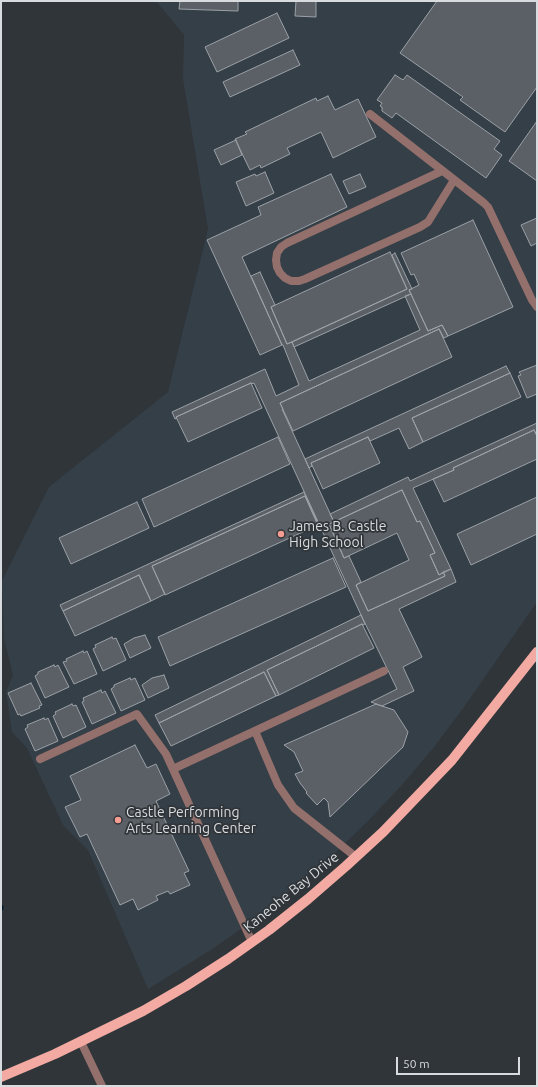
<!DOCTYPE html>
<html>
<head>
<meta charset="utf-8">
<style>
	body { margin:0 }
	#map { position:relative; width:538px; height:1087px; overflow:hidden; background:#303539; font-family:Ubuntu,sans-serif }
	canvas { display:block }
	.frame { position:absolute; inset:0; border:2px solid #d9dcde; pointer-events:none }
	.scale { position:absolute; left:396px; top:1057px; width:124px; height:18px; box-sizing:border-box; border:2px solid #d9dcde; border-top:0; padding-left:5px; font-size:12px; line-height:14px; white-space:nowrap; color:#d9dcde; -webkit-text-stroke:3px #303539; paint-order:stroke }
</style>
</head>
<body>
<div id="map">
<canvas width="538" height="1087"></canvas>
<div class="frame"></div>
<div class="scale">50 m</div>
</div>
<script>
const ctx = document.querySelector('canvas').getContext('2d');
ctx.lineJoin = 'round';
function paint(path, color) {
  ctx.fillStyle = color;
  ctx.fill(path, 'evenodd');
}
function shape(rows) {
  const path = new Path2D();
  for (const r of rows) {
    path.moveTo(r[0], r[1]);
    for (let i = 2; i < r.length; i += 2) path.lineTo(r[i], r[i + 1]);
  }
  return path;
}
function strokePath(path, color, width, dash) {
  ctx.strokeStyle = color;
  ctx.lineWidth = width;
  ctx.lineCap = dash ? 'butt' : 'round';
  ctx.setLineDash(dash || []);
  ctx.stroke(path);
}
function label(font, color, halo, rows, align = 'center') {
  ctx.font = font + ' Ubuntu,sans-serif';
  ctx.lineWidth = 3.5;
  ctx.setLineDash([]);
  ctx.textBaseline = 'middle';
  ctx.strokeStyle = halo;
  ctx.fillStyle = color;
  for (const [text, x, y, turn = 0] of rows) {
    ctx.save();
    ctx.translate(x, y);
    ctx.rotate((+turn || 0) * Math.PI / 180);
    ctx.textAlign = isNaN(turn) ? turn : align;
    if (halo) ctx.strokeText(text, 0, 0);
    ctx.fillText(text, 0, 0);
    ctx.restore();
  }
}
paint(shape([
	[156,1,537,1,537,602,464,707,434,747,402,785,368,821,332,856,294,888,255,919,214,948,148,989,88,850,63,825,27,748,12,732,6,692,13,675,4,638,2,581,49,487,168,392,208,229,183,79,184,35]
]), '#353f48');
strokePath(shape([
	[1,907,1,908]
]), '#061a2b', 5);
const building = shape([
	[180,1,238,1,238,11,179,9,180,1],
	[296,1,316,1,316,17,295,16,296,1],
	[437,1,537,1,537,87,505,132,460,100,463,97,400,53,437,1],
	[277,13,289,38,217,72,205,47,277,13],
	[293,50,300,65,230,97,223,82,293,50],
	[395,75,403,80,407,75,500,141,494,149,502,155,486,178,396,113,392,118,382,111,382,107,380,106,382,103,377,100,395,75],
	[328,96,335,110,358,99,376,137,333,158,321,132,287,148,290,154,261,168,260,165,250,170,235,139,247,134,245,132,316,98,317,101,328,96],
	[537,121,537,181,509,161,537,121],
	[236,140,242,155,221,165,214,150,236,140],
	[265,172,274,193,246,206,236,182,255,174,256,176,265,172],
	[331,174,347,207,242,257,282,345,260,355,207,240,261,215,258,207,331,174],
	[360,174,366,187,349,194,343,181,360,174],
	[537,218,537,243,531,246,521,225,537,218],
	[473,220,513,307,448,336,442,325,428,331,409,290,419,285,414,274,411,275,401,253,473,220],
	[390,252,407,289,287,344,271,307,390,252],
	[395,253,412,289,409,290,411,294,294,347,292,342,407,289,392,255,395,253],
	[260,272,275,305,271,307,287,344,292,342,309,381,420,330,405,296,411,294,428,331,442,325,448,336,444,338,439,329,280,403,283,409,282,409,334,522,329,524,344,558,349,556,361,582,356,585,368,611,445,576,443,572,451,569,456,582,399,609,422,657,403,667,414,691,382,706,371,702,397,689,361,615,254,383,251,384,251,383,176,417,177,418,175,419,172,412,265,369,276,396,299,385,283,345,282,345,251,276,260,272],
	[439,329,452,357,293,431,280,403,439,329],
	[537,365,537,394,527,398,518,376,521,375,519,372,537,365],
	[506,366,510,373,412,418,423,442,409,449,399,428,370,441,368,437,311,463,312,466,309,468,305,459,506,366],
	[510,373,521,397,423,442,412,418,510,373],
	[251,383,262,408,188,442,176,417,251,383],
	[537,423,537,436,534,430,453,468,454,470,413,488,451,569,439,575,430,555,435,553,420,521,417,522,402,490,334,522,330,514,408,477,410,481,537,423],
	[534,430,537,436,537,459,444,502,433,479,454,470,453,468,534,430],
	[278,437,290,464,154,527,142,499,278,437],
	[368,437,380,463,323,489,311,463,368,437],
	[402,490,417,522,420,521,435,553,430,555,439,575,443,572,445,576,368,611,356,585,409,560,397,533,344,558,329,524,402,490],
	[304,492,319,525,318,525,305,496,152,566,165,594,151,601,139,575,63,611,60,605,304,492],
	[305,496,318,525,165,595,152,566,305,496],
	[537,497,537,534,471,565,457,534,537,497],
	[137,502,149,528,71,564,59,538,137,502],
	[333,558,346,587,170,666,158,637,333,558],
	[139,575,151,601,75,636,63,611,139,575],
	[361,615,365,624,363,625,362,624,267,670,279,695,276,696,264,672,159,723,155,715,361,615],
	[362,624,374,648,279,695,267,670,362,624],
	[145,635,151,648,130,658,124,644,134,638,145,635],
	[112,637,113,639,116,638,126,660,103,671,93,649,96,647,95,645,112,637],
	[83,651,84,653,87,651,97,674,74,684,63,662,67,661,66,659,83,651],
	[54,665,55,667,58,665,69,687,45,698,35,676,38,674,38,672,54,665],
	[264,672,276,696,171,746,159,723,264,672],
	[164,675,169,688,148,698,142,685,152,678,164,675],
	[130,678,131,680,135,678,145,700,121,711,111,689,114,687,114,685,130,678],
	[31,683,42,705,39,706,40,708,21,716,20,714,18,715,8,693,31,683],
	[101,690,102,693,105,691,116,713,92,724,82,702,84,701,83,698,101,690],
	[72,704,73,706,76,705,86,727,63,738,53,716,56,714,55,712,72,704],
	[376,704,394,710,408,732,403,747,330,817,328,802,324,798,317,805,306,793,307,792,300,783,295,774,303,771,294,752,284,745,376,704],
	[44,718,45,720,48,718,58,741,35,751,25,729,28,727,27,725,44,718],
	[135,745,147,768,156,764,170,794,156,801,189,871,184,873,190,885,170,894,168,891,156,896,158,900,138,910,133,899,120,905,87,834,80,837,65,807,81,800,70,776,135,745]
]);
paint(building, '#5a6065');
strokePath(building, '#9ba1a6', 1);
strokePath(shape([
	[370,114,484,203,488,207,532,300,537,307],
	[442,171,287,243,281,247,277,253,276,260,277,267,280,273,285,278,291,281,299,281,305,279,420,227,428,222,454,180],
	[255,731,278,785,294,808,356,857],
	[40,759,137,714,166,754,252,942],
	[173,769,384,671]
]), '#93706c', 8);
strokePath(shape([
	[81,1042,102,1086]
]), '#93706c', 8);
strokePath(shape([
	[1,1077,55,1054,143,1011,186,986,228,959,269,930,308,899,346,866,383,832,452,760,537,652]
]), '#f2aaa2', 10);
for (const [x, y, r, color] of [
	[281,534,4,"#f59c93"],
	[118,820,4,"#f59c93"]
]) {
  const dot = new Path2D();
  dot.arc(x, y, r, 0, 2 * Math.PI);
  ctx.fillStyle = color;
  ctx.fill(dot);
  strokePath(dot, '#303539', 1.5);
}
label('14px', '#d9dcde', '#303539', [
	["James B. Castle",289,526],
	["High School",289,542],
	["Castle Performing",126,812],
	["Arts Learning Center",126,828]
], 'left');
label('14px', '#d9dcde', '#303539', [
	["Kaneohe Bay Drive",291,892,-39]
]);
</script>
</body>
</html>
